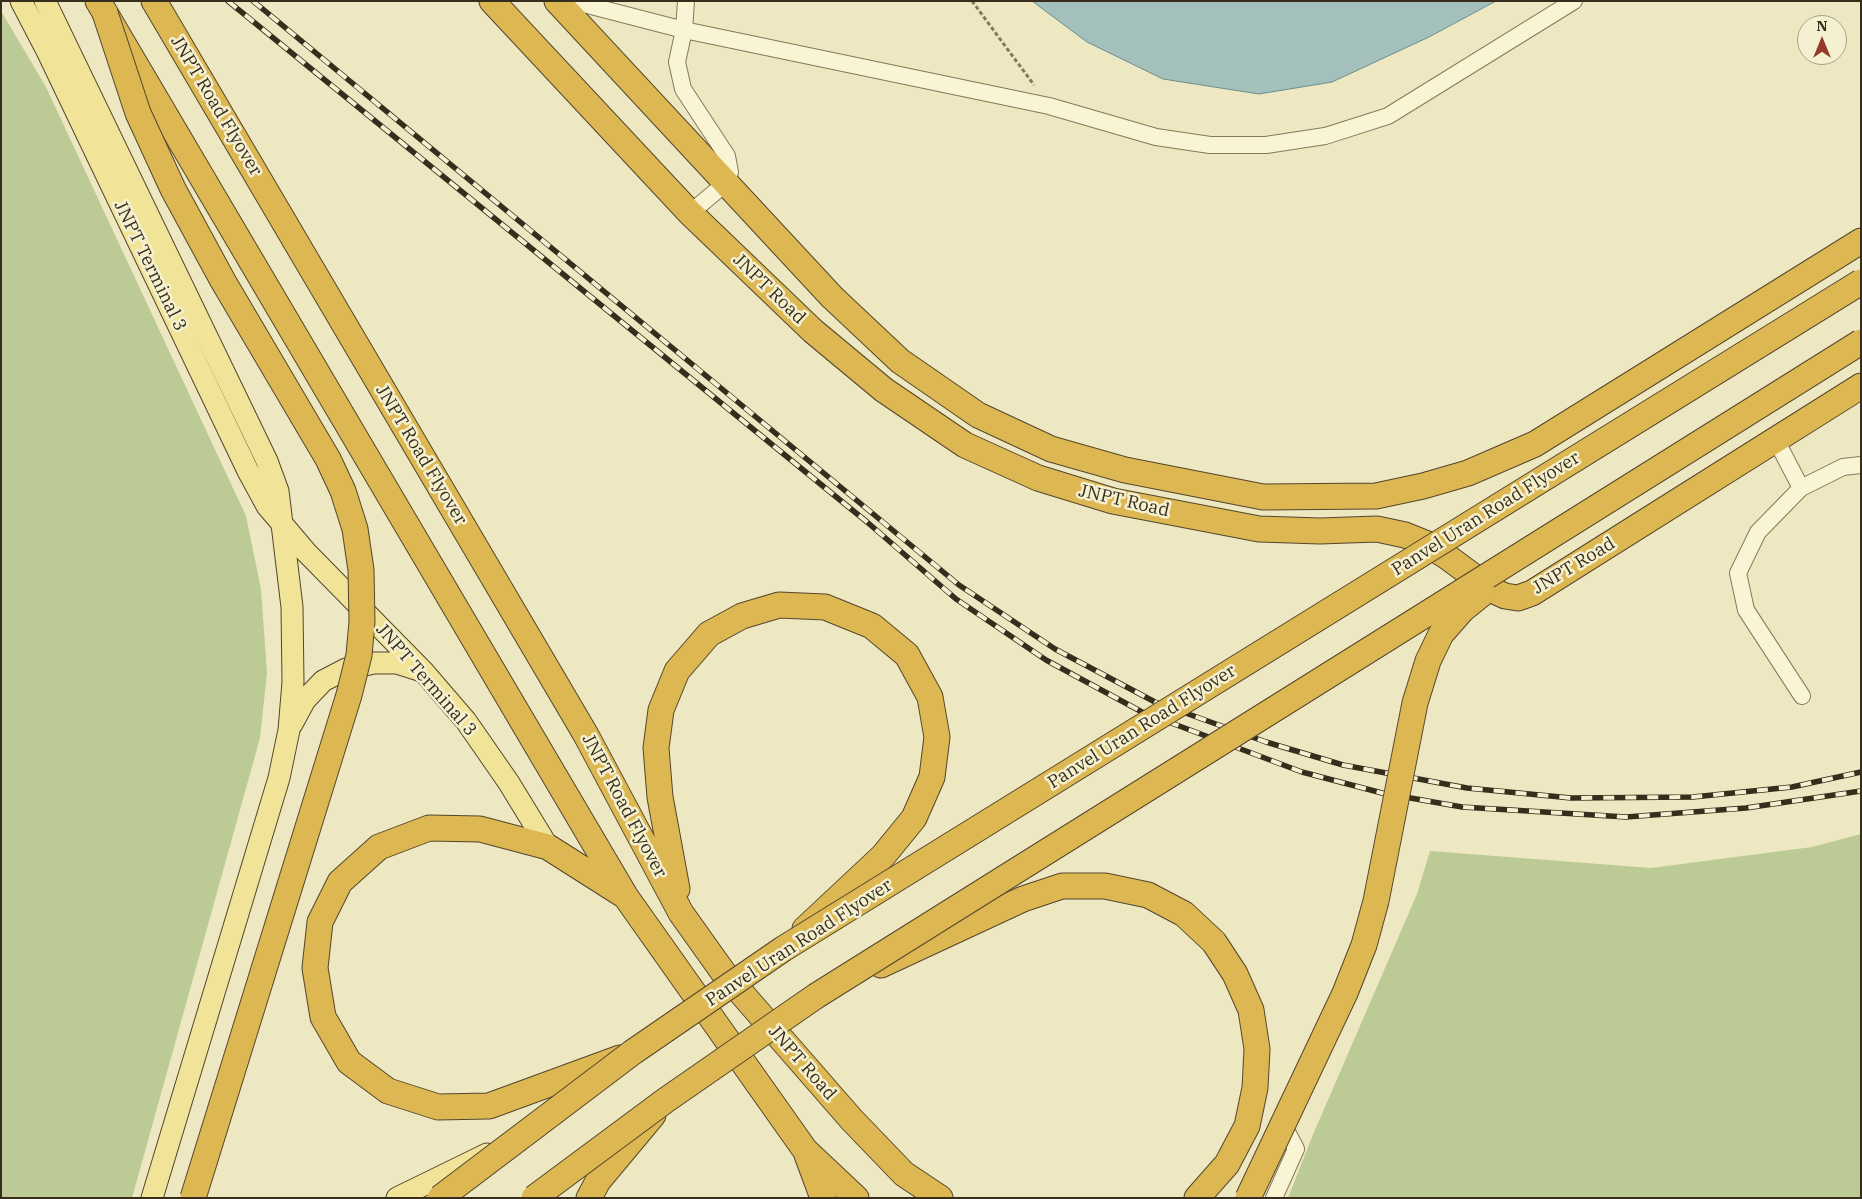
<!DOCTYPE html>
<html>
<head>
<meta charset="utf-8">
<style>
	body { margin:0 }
	#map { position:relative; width:1862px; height:1199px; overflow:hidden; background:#ede8c1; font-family:"IBM Plex Serif",serif }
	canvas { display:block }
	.frame { position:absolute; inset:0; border:2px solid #362d1d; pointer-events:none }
	.north { position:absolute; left:1797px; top:15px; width:50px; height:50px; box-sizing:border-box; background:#f5f0d0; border:1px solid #a9a288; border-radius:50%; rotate:0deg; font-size:14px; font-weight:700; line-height:20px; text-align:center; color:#362d1d }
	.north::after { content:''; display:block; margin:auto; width:18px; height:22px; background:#953b2a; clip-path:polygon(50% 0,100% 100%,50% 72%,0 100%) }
</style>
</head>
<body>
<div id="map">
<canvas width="1862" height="1199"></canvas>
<div class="frame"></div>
<div class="north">N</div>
</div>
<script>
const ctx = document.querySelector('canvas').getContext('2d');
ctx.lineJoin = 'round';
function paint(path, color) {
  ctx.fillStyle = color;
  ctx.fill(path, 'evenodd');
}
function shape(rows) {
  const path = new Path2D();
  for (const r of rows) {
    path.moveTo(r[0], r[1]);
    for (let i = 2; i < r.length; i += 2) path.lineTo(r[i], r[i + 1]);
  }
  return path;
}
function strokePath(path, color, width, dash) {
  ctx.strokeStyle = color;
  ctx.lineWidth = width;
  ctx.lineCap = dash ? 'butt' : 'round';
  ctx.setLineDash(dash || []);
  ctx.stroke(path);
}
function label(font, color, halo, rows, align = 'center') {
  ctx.font = font + ' "IBM Plex Serif",serif';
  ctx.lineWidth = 5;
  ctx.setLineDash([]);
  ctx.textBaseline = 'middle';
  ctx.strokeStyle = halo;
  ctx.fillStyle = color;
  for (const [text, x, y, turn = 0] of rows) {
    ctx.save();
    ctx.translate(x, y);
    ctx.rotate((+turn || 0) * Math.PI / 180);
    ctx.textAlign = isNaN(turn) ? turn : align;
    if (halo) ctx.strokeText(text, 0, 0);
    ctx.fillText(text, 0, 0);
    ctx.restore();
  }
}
paint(shape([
	[1,11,46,87,246,516,261,589,267,673,260,738,132,1198,1,1198],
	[1861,834,1861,1198,1288,1198,1312,1137,1417,894,1430,851,1651,868,1812,847]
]), '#bccb95');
const water = shape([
	[1032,1,1496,1,1429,37,1332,82,1259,94,1163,79,1087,42,1032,1]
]);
paint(water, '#a4c0bc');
strokePath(water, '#6b8d8b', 1);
const minor = shape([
	[572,1,684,30,1049,106,1156,137,1210,145,1266,145,1325,136,1388,116,1574,1],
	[686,1,684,30,677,62,683,89,727,156,730,172,726,183,690,213],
	[1776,440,1801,488],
	[1802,696,1746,610,1738,573,1758,532,1801,488,1843,467,1861,465],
	[1274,1198,1296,1149,1283,1124]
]);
const major = shape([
	[21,1,48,53,248,471,267,506,306,552,423,671,466,721,509,783,548,847],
	[45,1,267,461,278,491,292,607,293,682,289,730,279,778,152,1198],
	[292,724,305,700,323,681,346,669,374,663,397,663,422,671],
	[397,1198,487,1154]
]);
const highway = shape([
	[98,1,626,897,805,1150,856,1198],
	[154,1,586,735,681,913,723,972,852,1120,904,1174,940,1198],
	[492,1,690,213,813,331,884,390,965,445,1038,478,1113,501,1259,529,1320,531,1377,529,1405,535,1425,543,1446,556,1492,590,1505,596,1518,598,1532,593,1861,386],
	[557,1,832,297,900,361,978,415,1051,449,1125,470,1263,497,1376,496,1423,486,1468,473,1535,444,1861,241],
	[677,889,660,797,656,748,661,710,677,671,709,634,742,616,779,605,825,607,872,626,907,655,930,697,937,737,932,777,914,818,883,856,805,929],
	[881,965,1023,899,1062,886,1105,886,1148,895,1184,914,1214,942,1235,974,1251,1010,1257,1049,1255,1088,1247,1126,1227,1164,1197,1198],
	[620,1058,489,1106,438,1107,388,1091,349,1062,323,1017,315,968,320,922,340,882,379,847,429,828,480,829,548,847,622,894],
	[807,1155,823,1198],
	[589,1198,598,1181,653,1115]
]);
strokePath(minor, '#867959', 18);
strokePath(major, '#54462d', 23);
strokePath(highway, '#54462d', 27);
strokePath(shape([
	[972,1,1034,85]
]), '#867959', 3, [4, 2.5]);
strokePath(minor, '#f8f4d4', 16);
strokePath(major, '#f1e499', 21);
strokePath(highway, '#dcb752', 25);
const rail = shape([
	[228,1,867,522,956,599,1046,660,1142,712,1302,772,1382,793,1462,807,1626,817,1746,808,1861,791],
	[253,1,959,585,1055,649,1155,702,1266,742,1343,765,1467,788,1571,798,1693,797,1792,787,1861,772]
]);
strokePath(rail, '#362d1d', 5.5);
strokePath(rail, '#f5f0d0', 4, [11]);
const highwayBridge = shape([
	[105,13,138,113,173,189,223,281,328,459,343,491,355,529,361,570,362,622,359,655,349,695,193,1198],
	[440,1198,633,1052,783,949,1861,282],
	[534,1198,666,1100,816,996,1861,342],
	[1248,1198,1345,993,1364,945,1376,901,1415,703,1428,661,1441,634,1462,610,1483,593]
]);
strokePath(highwayBridge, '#54462d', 27, []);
strokePath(highwayBridge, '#dcb752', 25);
label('18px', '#362d1d', '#f5f0d0', [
	["JNPT Road Flyover",216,106,59],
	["JNPT Terminal 3",150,266,64],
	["JNPT Road",769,289,44],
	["JNPT Road Flyover",421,455,59],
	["JNPT Road",1124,501,13],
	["Panvel Uran Road Flyover",1486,514,-32],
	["JNPT Road",1574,566,-31],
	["JNPT Terminal 3",426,680,49],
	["Panvel Uran Road Flyover",1142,727,-32],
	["JNPT Road Flyover",624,806,62],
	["Panvel Uran Road Flyover",799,943,-33],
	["JNPT Road",802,1063,49]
]);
</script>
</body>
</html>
